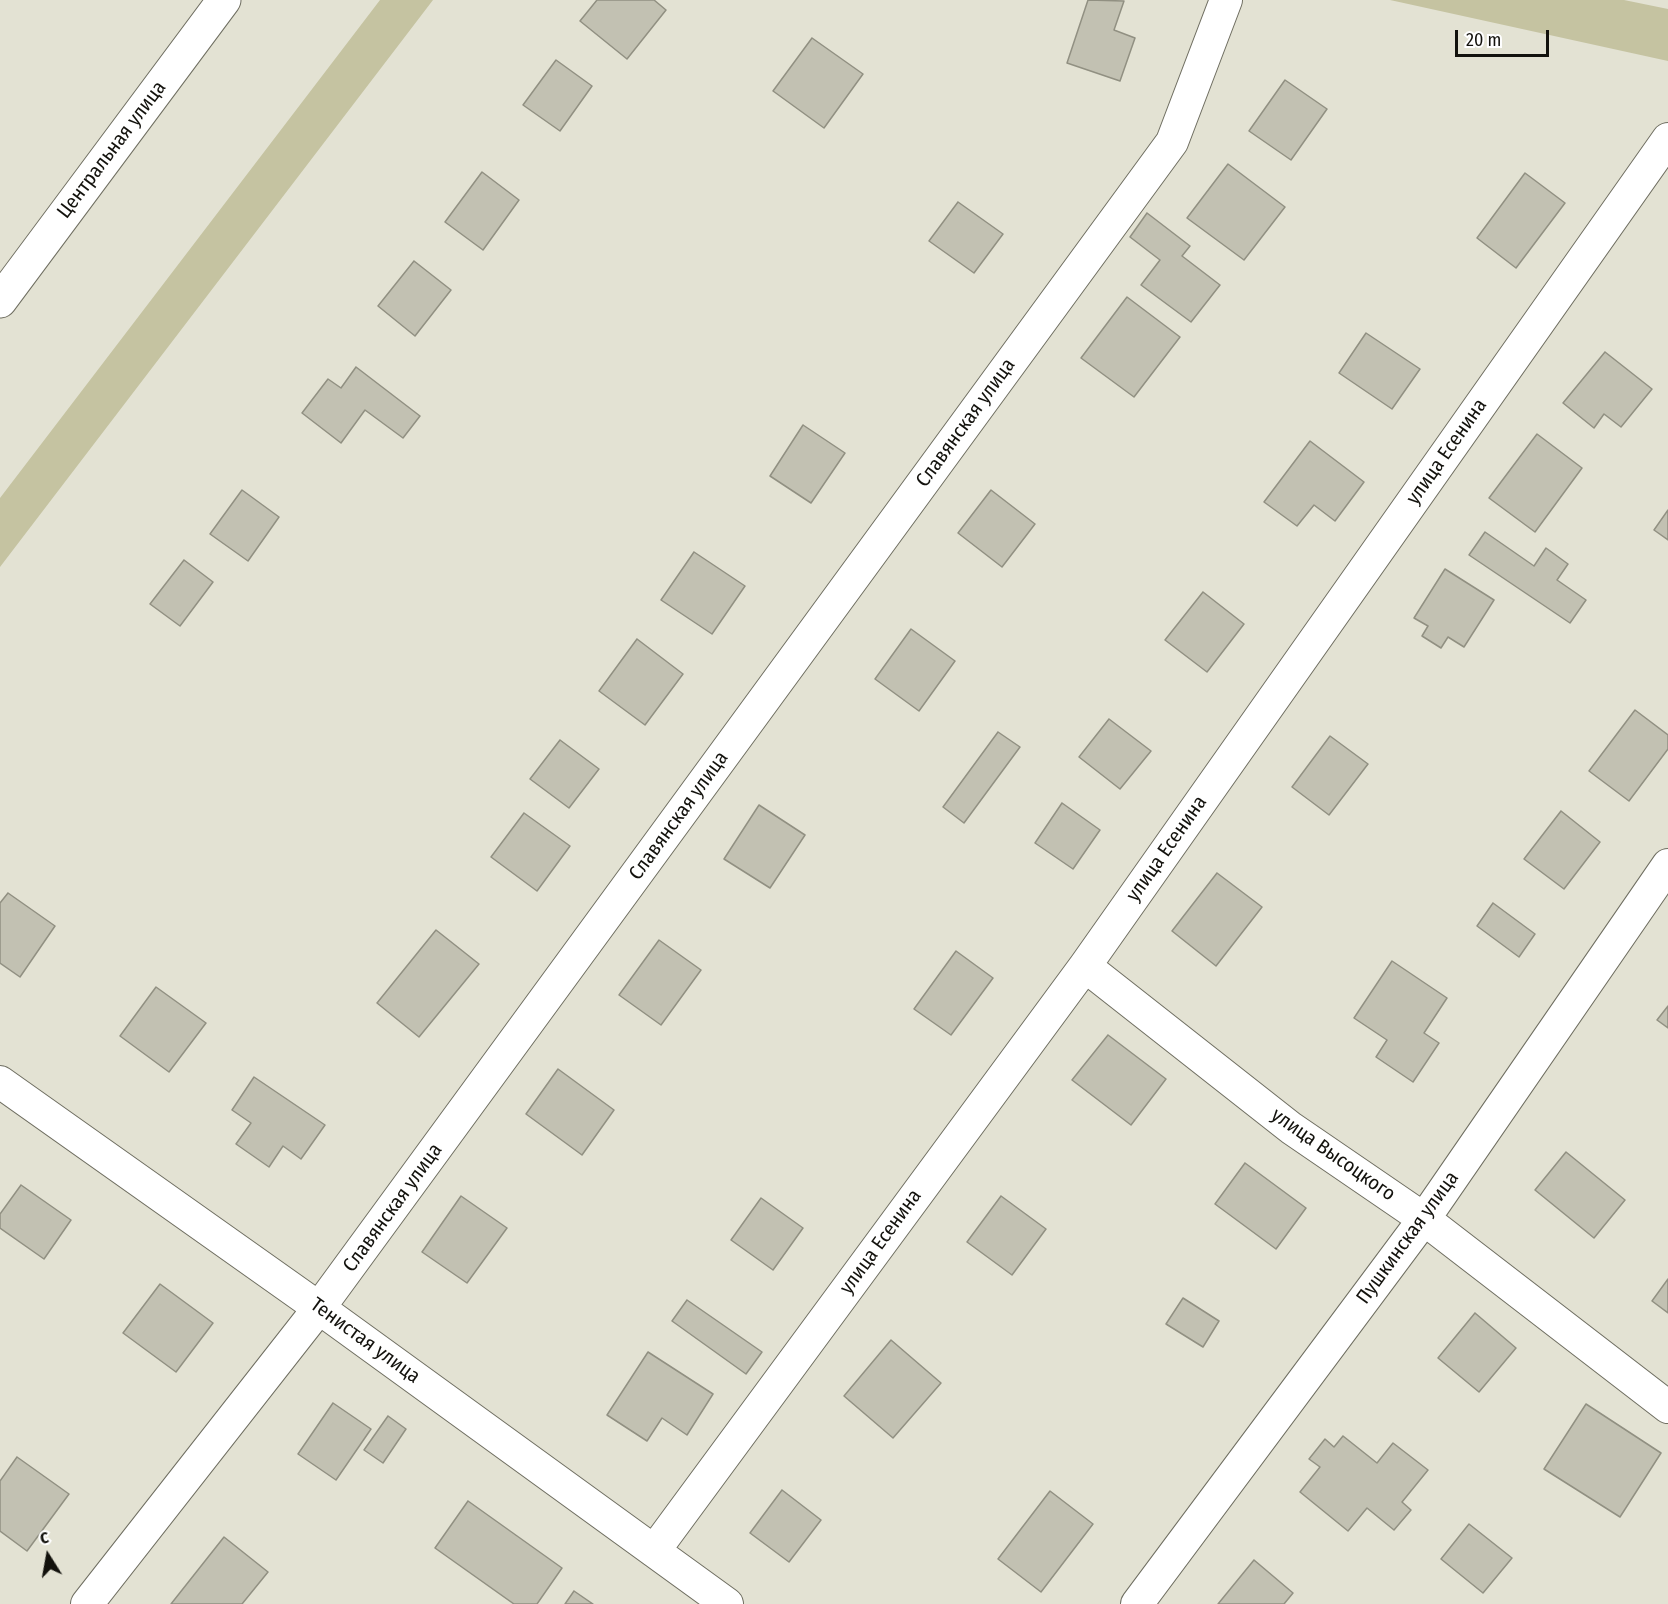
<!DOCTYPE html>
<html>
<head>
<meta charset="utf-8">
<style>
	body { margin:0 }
	#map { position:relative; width:1668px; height:1604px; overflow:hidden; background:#e3e2d3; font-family:"Fira Sans Condensed",sans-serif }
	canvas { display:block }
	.north { position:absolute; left:18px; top:1526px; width:60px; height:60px; -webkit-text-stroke:4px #fff; paint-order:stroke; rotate:349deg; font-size:16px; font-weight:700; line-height:24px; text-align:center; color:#13120d }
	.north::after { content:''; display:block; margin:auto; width:21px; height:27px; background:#13120d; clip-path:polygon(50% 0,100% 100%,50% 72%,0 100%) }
	.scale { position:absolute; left:1455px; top:30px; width:94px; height:27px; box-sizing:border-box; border:3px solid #13120d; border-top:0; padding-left:8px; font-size:18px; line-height:21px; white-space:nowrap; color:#13120d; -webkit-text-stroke:4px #fff; paint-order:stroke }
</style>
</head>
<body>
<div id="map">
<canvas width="1668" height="1604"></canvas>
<div class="north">С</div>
<div class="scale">20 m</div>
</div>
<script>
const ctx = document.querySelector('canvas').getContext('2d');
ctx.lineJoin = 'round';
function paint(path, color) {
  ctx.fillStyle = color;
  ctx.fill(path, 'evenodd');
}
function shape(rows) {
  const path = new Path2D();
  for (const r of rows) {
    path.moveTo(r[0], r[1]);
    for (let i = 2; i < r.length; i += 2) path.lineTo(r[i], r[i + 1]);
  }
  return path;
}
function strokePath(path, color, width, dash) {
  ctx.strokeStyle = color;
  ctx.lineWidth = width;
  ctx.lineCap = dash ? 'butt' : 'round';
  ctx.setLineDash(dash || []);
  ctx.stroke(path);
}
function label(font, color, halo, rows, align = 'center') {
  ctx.font = font + ' "Fira Sans Condensed",sans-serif';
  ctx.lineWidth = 5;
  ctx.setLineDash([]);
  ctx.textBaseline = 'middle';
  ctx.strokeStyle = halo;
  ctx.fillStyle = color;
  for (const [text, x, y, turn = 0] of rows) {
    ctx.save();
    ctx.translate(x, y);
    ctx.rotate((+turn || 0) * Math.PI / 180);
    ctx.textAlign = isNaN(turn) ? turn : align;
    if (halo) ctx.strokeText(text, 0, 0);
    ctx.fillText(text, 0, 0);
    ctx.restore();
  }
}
paint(shape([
	[380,0,433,0,0,567,0,498],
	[1390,0,1624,0,1668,9,1668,61]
]), '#c5c3a1');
const building = shape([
	[597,0,654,0,666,10,627,59,580,21,597,0],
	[1088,0,1124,1,1114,30,1135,38,1120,81,1067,63,1088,0],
	[812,38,863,74,824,128,773,91,812,38],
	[556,60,592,86,560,131,523,105,556,60],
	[1285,80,1327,109,1291,160,1249,131,1285,80],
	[1228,164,1285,207,1244,260,1187,218,1228,164],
	[482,172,519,200,483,250,445,222,482,172],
	[1525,173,1565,203,1516,268,1477,238,1525,173],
	[958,202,1003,234,974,273,929,241,958,202],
	[1147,213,1190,246,1182,256,1220,285,1191,322,1141,285,1160,260,1130,237,1147,213],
	[414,261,451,290,415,336,378,306,414,261],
	[1127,297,1180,337,1134,397,1081,358,1127,297],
	[1366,333,1420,369,1392,409,1339,373,1366,333],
	[1605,352,1652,389,1621,427,1604,414,1594,428,1563,403,1605,352],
	[356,367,420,416,403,438,365,410,341,443,302,413,328,379,341,388,356,367],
	[803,425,845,453,811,503,770,476,803,425],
	[1537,434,1582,468,1535,532,1489,498,1537,434],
	[1310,441,1364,482,1335,521,1314,505,1297,526,1264,502,1310,441],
	[242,490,279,517,248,561,210,534,242,490],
	[991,490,1035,524,1002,567,958,533,991,490],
	[1668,510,1668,540,1654,530,1668,510],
	[1485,532,1534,566,1546,548,1568,564,1557,580,1586,600,1570,623,1469,555,1485,532],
	[694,552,745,586,712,634,661,600,694,552],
	[184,560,213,582,180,626,150,604,184,560],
	[1445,569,1494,600,1464,647,1448,637,1441,648,1422,636,1428,626,1414,618,1445,569],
	[1203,592,1244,624,1207,672,1165,640,1203,592],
	[911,629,955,661,919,711,875,679,911,629],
	[637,639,683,674,645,725,599,691,637,639],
	[1635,710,1668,735,1668,749,1629,801,1589,771,1635,710],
	[1109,719,1151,751,1120,789,1079,757,1109,719],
	[998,732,1020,747,964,823,943,807,998,732],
	[1330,736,1368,764,1329,815,1292,787,1330,736],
	[560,740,599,769,569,808,530,779,560,740],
	[1062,803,1100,830,1073,869,1035,843,1062,803],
	[759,805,805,835,770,888,724,859,759,805],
	[1561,811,1600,842,1564,889,1524,859,1561,811],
	[524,813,570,846,537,891,491,857,524,813],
	[1217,873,1262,907,1216,966,1172,931,1217,873],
	[8,893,55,926,20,977,0,963,0,903,8,893],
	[1493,903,1535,934,1519,957,1477,926,1493,903],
	[436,930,479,964,419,1037,377,1003,436,930],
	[659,940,701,970,661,1025,619,995,659,940],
	[956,951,993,978,951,1035,914,1009,956,951],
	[1392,961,1447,998,1424,1033,1439,1043,1413,1082,1376,1057,1387,1040,1354,1018,1392,961],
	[156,987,206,1023,169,1072,120,1036,156,987],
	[1668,1006,1668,1028,1657,1020,1668,1006],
	[1108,1035,1166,1079,1131,1125,1072,1080,1108,1035],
	[558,1069,614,1110,582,1155,526,1114,558,1069],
	[254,1077,325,1125,301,1159,283,1146,269,1167,236,1144,251,1123,232,1110,254,1077],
	[1566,1152,1625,1200,1594,1238,1535,1190,1566,1152],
	[1245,1163,1306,1208,1276,1249,1215,1204,1245,1163],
	[21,1185,71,1220,44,1259,0,1228,0,1214,21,1185],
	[461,1196,507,1228,467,1283,422,1252,461,1196],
	[1001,1196,1046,1229,1012,1275,967,1242,1001,1196],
	[761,1198,803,1228,773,1270,731,1240,761,1198],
	[1668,1279,1668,1313,1652,1301,1668,1279],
	[160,1284,213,1323,176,1372,123,1333,160,1284],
	[1183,1298,1219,1321,1203,1347,1166,1324,1183,1298],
	[687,1300,762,1352,746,1374,672,1321,687,1300],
	[1475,1313,1516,1348,1479,1392,1438,1358,1475,1313],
	[891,1340,941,1383,893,1438,844,1396,891,1340],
	[648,1352,713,1394,687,1435,662,1418,647,1441,607,1415,648,1352],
	[333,1403,371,1429,336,1480,298,1454,333,1403],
	[1586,1404,1661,1453,1620,1517,1544,1469,1586,1404],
	[388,1416,406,1429,383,1463,364,1450,388,1416],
	[1343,1436,1377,1463,1393,1443,1428,1470,1402,1502,1411,1510,1394,1530,1367,1508,1348,1531,1300,1492,1320,1467,1309,1459,1325,1439,1334,1447,1343,1436],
	[17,1457,69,1494,27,1551,0,1531,0,1481,17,1457],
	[782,1490,821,1520,789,1562,750,1533,782,1490],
	[1050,1491,1093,1524,1041,1592,998,1559,1050,1491],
	[468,1501,562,1568,537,1604,514,1604,435,1548,468,1501],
	[1469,1524,1512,1558,1483,1593,1441,1559,1469,1524],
	[224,1537,268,1572,242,1604,171,1604,224,1537],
	[1254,1560,1293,1593,1284,1604,1218,1604,1254,1560],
	[574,1591,593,1604,565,1604,574,1591]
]);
paint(building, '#c2c1b2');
strokePath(building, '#919082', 1.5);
const street = shape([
	[1085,966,1291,1128,1424,1219,1668,1407],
	[0,1082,319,1308,727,1604],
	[654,1551,1085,966,1668,139],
	[87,1604,319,1308,1172,142,1226,0],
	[1137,1604,1424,1219,1668,865]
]);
const secondary = shape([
	[0,301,224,0]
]);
strokePath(street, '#6f6e61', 34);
strokePath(secondary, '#6f6e61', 35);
strokePath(street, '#fff', 32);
strokePath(secondary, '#fff', 33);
label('20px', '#13120d', '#fff', [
	["Центральная улица",112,150,-53],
	["Славянская улица",966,423,-54],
	["улица Есенина",1447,452,-55],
	["Славянская улица",679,816,-54],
	["улица Есенина",1167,849,-55],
	["улица Высоцкого",1333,1155,35],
	["Славянская улица",393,1208,-54],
	["Пушкинская улица",1408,1238,-54],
	["улица Есенина",881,1242,-54],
	["Тенистая улица",365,1341,36]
]);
</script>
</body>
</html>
